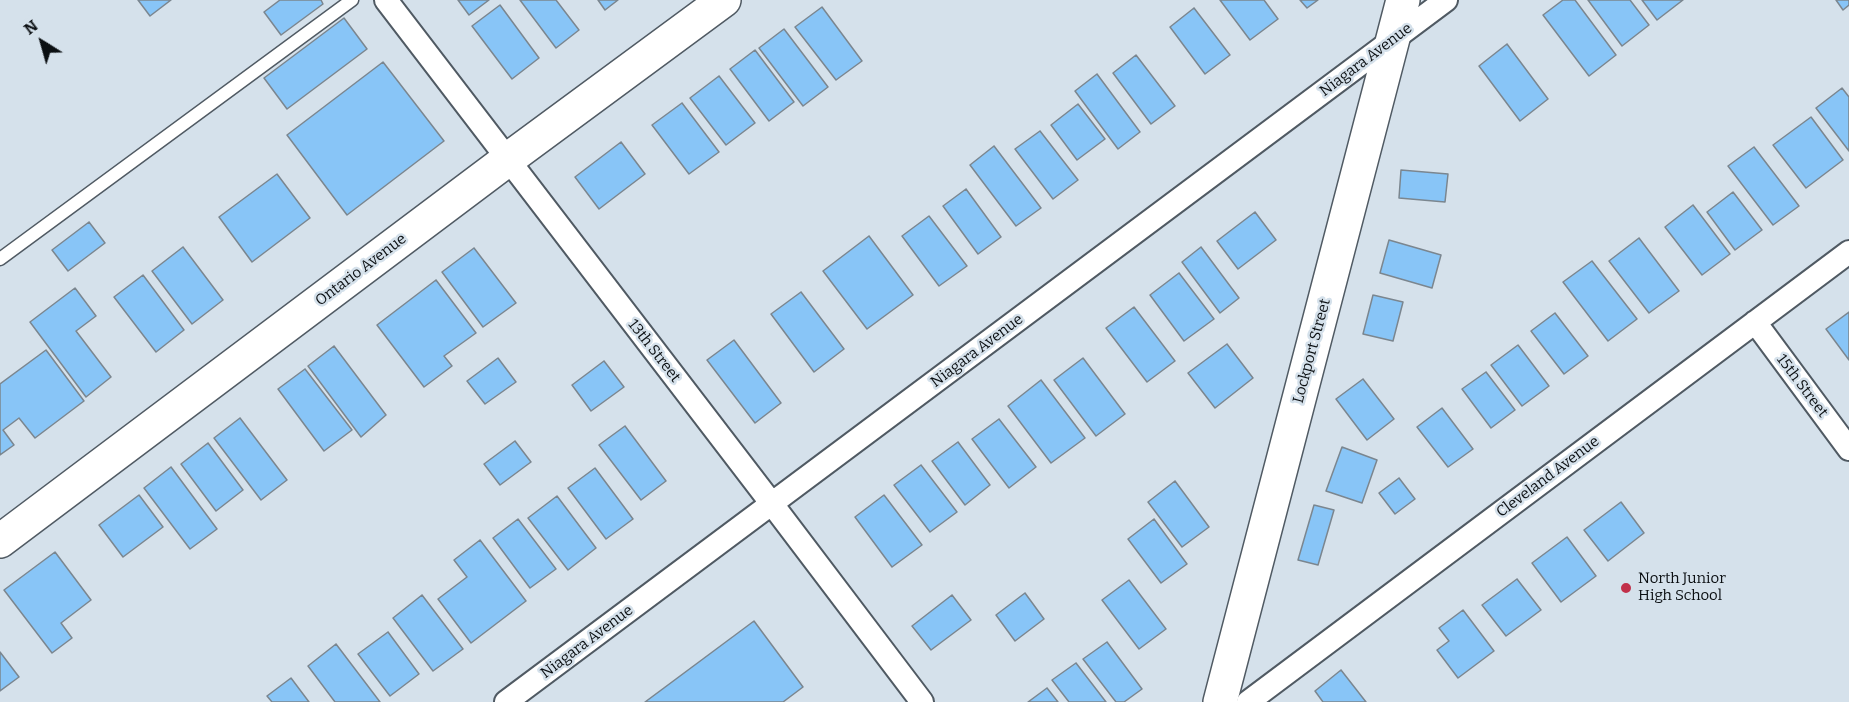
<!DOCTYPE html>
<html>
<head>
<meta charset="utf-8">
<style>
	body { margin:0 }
	#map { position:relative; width:1849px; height:702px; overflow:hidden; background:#d5e1eb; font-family:Bitter,serif }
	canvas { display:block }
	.north { position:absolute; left:12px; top:12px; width:60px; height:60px; -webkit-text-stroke:4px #d5e1eb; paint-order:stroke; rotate:323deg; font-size:16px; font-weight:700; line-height:24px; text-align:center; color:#0b0f12 }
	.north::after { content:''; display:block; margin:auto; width:21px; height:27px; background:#0b0f12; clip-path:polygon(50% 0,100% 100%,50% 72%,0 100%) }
</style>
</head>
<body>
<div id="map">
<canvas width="1849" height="702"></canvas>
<div class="north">N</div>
</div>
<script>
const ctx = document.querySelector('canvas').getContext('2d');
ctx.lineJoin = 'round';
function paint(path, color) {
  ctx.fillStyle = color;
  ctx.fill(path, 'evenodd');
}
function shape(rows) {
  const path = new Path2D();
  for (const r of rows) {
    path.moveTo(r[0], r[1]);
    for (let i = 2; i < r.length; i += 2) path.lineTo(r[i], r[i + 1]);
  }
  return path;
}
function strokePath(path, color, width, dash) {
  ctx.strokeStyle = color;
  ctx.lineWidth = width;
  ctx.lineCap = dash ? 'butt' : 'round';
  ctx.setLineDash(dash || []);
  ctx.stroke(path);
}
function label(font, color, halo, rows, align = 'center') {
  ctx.font = font + ' Bitter,serif';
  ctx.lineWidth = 5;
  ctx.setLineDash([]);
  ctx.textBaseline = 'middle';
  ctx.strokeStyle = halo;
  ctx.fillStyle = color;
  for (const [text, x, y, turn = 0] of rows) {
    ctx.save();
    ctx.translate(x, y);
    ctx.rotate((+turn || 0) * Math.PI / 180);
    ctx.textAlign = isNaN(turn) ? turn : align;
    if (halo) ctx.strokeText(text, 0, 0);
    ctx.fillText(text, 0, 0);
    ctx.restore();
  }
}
const building = shape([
	[138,0,171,0,150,16,138,0],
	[280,0,321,0,323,4,281,35,264,12,280,0],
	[458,0,489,0,469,15,458,0],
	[520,0,556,0,579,30,556,48,520,0],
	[598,0,618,0,605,10,598,0],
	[1220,0,1264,0,1278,19,1250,40,1220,0],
	[1300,0,1318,0,1307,8,1300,0],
	[1563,0,1575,0,1616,55,1589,76,1543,15,1563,0],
	[1588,0,1630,0,1649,25,1622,46,1588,0],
	[1642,0,1683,0,1657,20,1642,0],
	[1836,0,1849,0,1849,5,1843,10,1836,0],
	[500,5,539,58,512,79,472,26,500,5],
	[822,7,862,61,836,80,795,27,822,7],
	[1194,8,1230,55,1205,74,1170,27,1194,8],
	[344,18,367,49,287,109,264,78,344,18],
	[784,29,828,87,803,106,759,48,784,29],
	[1507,44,1548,99,1520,121,1479,66,1507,44],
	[755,50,794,102,769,121,730,69,755,50],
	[1136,55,1175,106,1151,124,1113,73,1136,55],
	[383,62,444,141,347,215,287,135,383,62],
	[1097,74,1140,132,1118,149,1075,91,1097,74],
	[719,76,755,123,726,145,690,98,719,76],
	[1842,88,1849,97,1849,151,1816,108,1842,88],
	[682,103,719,152,689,174,652,125,682,103],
	[1078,104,1105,139,1077,160,1051,125,1078,104],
	[1811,117,1843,160,1806,188,1773,145,1811,117],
	[1040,131,1078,180,1053,199,1015,149,1040,131],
	[621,142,645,174,599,209,575,177,621,142],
	[994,146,1041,208,1016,226,970,165,994,146],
	[1754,147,1799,206,1773,225,1728,166,1754,147],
	[1401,170,1448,174,1445,202,1399,198,1401,170],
	[277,174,310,218,252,262,219,217,277,174],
	[966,189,1001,237,978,254,943,206,966,189],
	[1733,192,1762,230,1735,250,1707,212,1733,192],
	[1693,205,1730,254,1702,275,1665,227,1693,205],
	[1255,212,1276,240,1238,269,1217,241,1255,212],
	[929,216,967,266,939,286,902,236,929,216],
	[89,222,105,243,68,271,52,250,89,222],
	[869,236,913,295,867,329,823,271,869,236],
	[1639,238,1679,291,1649,313,1609,261,1639,238],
	[1389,240,1441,255,1432,288,1380,273,1389,240],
	[183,247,223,300,192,324,152,271,183,247],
	[1201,247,1239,298,1220,313,1182,262,1201,247],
	[474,248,516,303,483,327,442,272,474,248],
	[1592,261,1637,319,1608,341,1563,282,1592,261],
	[1179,273,1214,319,1184,341,1150,295,1179,273],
	[143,275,184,330,156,352,114,297,143,275],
	[436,280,476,333,444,356,452,366,424,387,377,325,436,280],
	[75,288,96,316,76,331,111,377,86,397,30,322,75,288],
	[801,292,844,349,814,372,771,314,801,292],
	[1373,295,1403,302,1393,341,1363,334,1373,295],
	[1134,307,1175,361,1147,382,1106,328,1134,307],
	[1849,312,1849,360,1826,329,1849,312],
	[1555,313,1588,356,1564,374,1531,331,1555,313],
	[734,340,781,403,755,423,707,360,734,340],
	[1227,344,1253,378,1215,408,1188,373,1227,344],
	[1518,345,1549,386,1522,406,1491,365,1518,345],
	[334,346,386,415,361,437,308,366,334,346],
	[46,350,84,401,35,438,19,418,3,430,14,445,0,455,0,384,46,350],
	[498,358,516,382,485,404,467,381,498,358],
	[1083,358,1125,414,1096,436,1054,380,1083,358],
	[604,361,624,387,591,411,572,385,604,361],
	[305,369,352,430,324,451,278,389,305,369],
	[1486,372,1515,410,1491,428,1462,389,1486,372],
	[1363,379,1394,419,1367,440,1336,399,1363,379],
	[1041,380,1085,438,1051,463,1008,406,1041,380],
	[1442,408,1473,449,1448,467,1417,427,1442,408],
	[240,418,287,480,261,500,214,438,240,418],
	[999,419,1036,467,1009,488,972,439,999,419],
	[625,426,666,481,641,500,599,445,625,426],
	[515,441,531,462,500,485,484,464,515,441],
	[958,442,990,485,965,505,932,461,958,442],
	[208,443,243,490,216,511,181,464,208,443],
	[1342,447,1377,460,1362,503,1326,491,1342,447],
	[921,465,957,512,930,532,894,485,921,465],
	[171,467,217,529,190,549,144,488,171,467],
	[595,468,633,519,606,539,568,488,595,468],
	[1399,478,1415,499,1395,514,1379,493,1399,478],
	[1175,481,1209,527,1182,547,1148,502,1175,481],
	[139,495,163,527,123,557,99,525,139,495],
	[884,495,922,545,892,567,855,517,884,495],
	[557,496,596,548,568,570,528,518,557,496],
	[1621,502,1644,533,1608,561,1584,530,1621,502],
	[1314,505,1334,510,1318,565,1298,560,1314,505],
	[518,519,556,569,530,588,493,538,518,519],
	[1154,519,1187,564,1161,583,1128,539,1154,519],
	[1567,537,1596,576,1561,602,1532,563,1567,537],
	[480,540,526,601,471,643,438,599,467,577,454,560,480,540],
	[55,552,91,600,61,623,72,638,52,653,4,590,55,552],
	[1517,579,1541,610,1506,636,1482,605,1517,579],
	[1129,580,1166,629,1139,649,1102,600,1129,580],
	[1025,593,1044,619,1015,641,996,615,1025,593],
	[422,595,463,649,433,671,393,618,422,595],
	[952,595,971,620,931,650,912,626,952,595],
	[1463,610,1494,651,1458,678,1437,650,1449,641,1439,628,1463,610],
	[754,621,803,687,783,702,645,702,754,621],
	[388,632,419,674,390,696,358,654,388,632],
	[1107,642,1142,689,1124,702,1116,702,1083,659,1107,642],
	[336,644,380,702,335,702,308,666,336,644],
	[0,652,19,677,0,691,0,652],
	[1076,663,1106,702,1069,702,1052,680,1076,663],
	[1341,670,1366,702,1323,702,1315,691,1341,670],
	[291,678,309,702,272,702,267,696,291,678],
	[1047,688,1058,702,1028,702,1047,688]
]);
paint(building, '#88c5f7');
strokePath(building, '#7b868f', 1.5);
const lane = shape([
	[0,259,352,0]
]);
const street = shape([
	[386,0,772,504,922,702],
	[1755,322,1849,449],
	[506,702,1446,0],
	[1248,702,1849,252]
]);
const secondary = shape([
	[0,541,507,160,724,0],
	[1220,702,1403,0]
]);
strokePath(lane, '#505a63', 15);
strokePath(street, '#505a63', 26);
strokePath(secondary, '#505a63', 36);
strokePath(lane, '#fff', 12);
strokePath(street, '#fff', 22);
strokePath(secondary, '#fff', 33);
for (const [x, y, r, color] of [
	[1626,588,6,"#c1304a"]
]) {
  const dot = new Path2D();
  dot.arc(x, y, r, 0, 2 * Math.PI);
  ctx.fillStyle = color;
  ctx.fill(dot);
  strokePath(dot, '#d5e1eb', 2);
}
label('15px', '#0b0f12', '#d5e1eb', [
	["Niagara Avenue",1366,60,-37],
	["Ontario Avenue",361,270,-37],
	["13th Street",654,351,52],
	["Niagara Avenue",977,351,-37],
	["Lockport Street",1312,351,-75],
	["15th Street",1802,386,53],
	["Cleveland Avenue",1548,477,-37],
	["Niagara Avenue",587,642,-37]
]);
label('15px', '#0b0f12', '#d5e1eb', [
	["North Junior",1638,579],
	["High School",1638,596]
], 'left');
</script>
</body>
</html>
